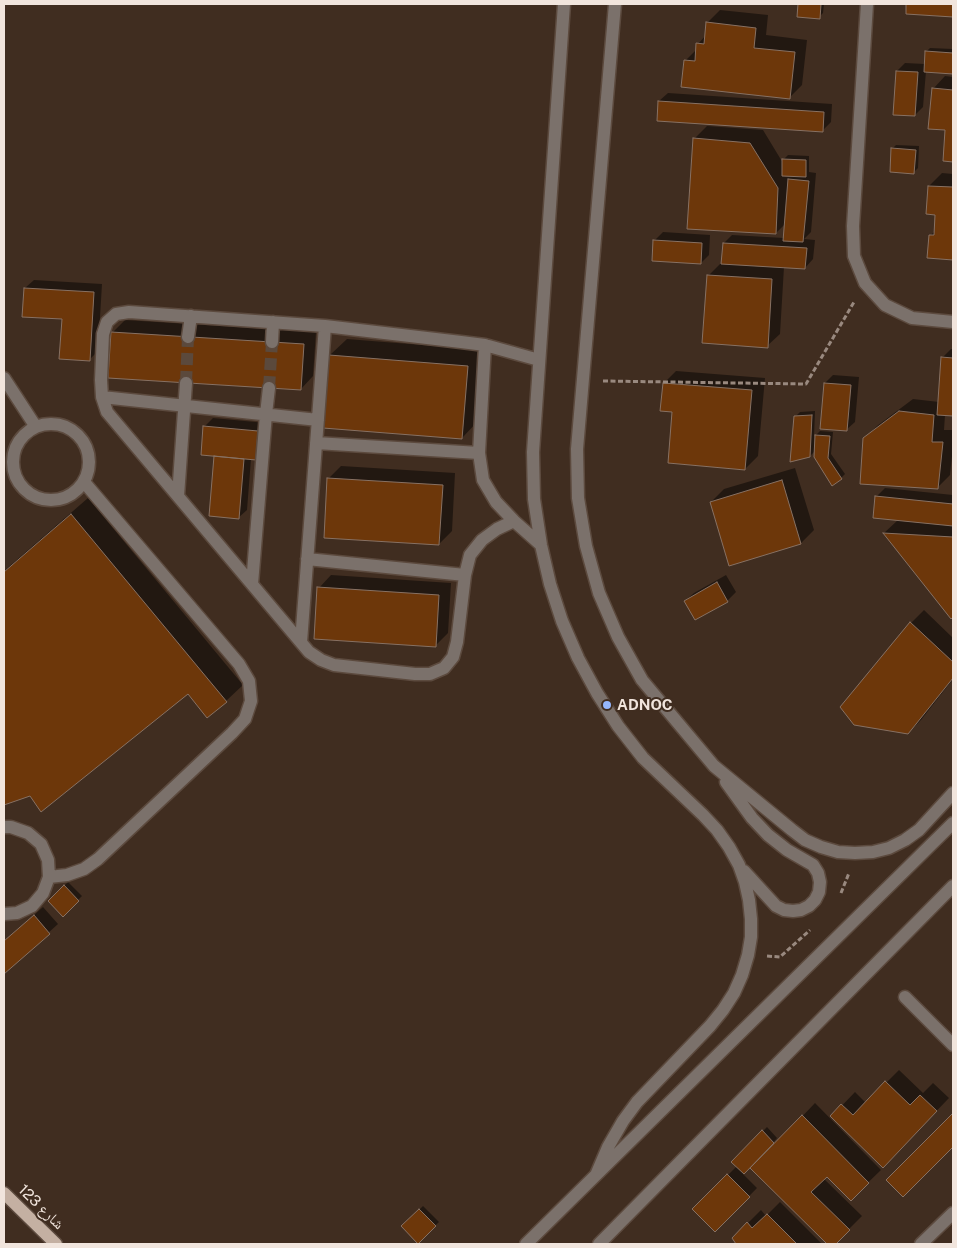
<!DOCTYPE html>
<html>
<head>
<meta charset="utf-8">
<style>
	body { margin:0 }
	#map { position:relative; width:957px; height:1248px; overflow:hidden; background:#402d20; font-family:"Public Sans",sans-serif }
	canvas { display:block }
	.frame { position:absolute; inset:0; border:5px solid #f1e5dd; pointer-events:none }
</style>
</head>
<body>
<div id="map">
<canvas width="957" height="1248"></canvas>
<div class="frame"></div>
</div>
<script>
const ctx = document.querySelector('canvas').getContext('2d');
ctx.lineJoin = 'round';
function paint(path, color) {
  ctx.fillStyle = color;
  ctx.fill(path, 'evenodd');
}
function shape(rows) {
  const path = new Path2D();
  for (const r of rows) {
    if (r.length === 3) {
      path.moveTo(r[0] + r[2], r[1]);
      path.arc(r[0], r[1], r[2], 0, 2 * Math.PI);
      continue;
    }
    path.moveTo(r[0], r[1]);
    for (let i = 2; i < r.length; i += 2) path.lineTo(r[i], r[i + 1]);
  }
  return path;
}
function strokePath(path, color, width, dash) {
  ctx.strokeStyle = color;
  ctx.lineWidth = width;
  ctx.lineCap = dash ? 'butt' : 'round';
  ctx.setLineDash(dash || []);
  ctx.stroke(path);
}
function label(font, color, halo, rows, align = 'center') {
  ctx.font = font + ' "Public Sans","Noto Naskh Arabic",sans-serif';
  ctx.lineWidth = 4;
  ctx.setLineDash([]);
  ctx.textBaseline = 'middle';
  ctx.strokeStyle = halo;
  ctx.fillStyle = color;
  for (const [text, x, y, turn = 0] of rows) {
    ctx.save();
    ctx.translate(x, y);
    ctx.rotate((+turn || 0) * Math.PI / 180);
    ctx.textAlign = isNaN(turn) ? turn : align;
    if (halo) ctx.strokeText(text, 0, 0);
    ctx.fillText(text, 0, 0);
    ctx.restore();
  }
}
paint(shape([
	[800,4,824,4,823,13,819,17,799,16],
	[908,4,953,4,953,16,907,13],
	[720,10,768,15,766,35,807,40,802,85,790,97,685,61,697,49,698,44,706,35,707,23],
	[930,48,953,49,953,72,926,71,923,107,915,115,897,71,905,63,925,64,926,52],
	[945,76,953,77,953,161,945,160,947,129,933,89],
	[668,93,832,104,831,122,822,131,659,101],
	[707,126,763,130,783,163,784,159,788,155,809,156,809,172,816,173,811,232,804,239,815,240,813,259,805,268,784,267,780,334,767,346,708,276,721,263,722,263,724,243,732,235,784,238,786,223,776,233,694,139],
	[896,145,919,146,918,168,914,172,892,149],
	[942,173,953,174,953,259,928,257,930,236,936,230,937,214,929,186],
	[663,232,710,235,709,255,701,263,654,241],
	[34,280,102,284,98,351,89,360,64,318,25,288],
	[125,320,316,332,313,376,301,389,112,333],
	[347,339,484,350,478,421,462,438,330,355],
	[951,349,953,349,953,415,945,415,944,430,953,430,953,447,950,475,937,488,864,439,877,426,913,399,939,402,943,357],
	[676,371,765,378,758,456,745,469,674,410,664,383],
	[833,375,859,377,855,422,846,430,825,383],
	[815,411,814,437,820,431,833,432,831,454,845,474,841,478,816,450,810,456,796,416,800,412],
	[213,418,266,423,264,450,255,459,251,459,247,510,238,518,204,427],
	[341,466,455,473,452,531,439,544,329,478],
	[795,468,814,530,801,543,730,565,711,502,724,489],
	[885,488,953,495,953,615,951,617,884,533,898,520,876,497],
	[88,498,243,685,226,701,208,716,189,692,31,794,4,804,4,571],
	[331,575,451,583,448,633,435,646,319,588],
	[726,575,736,592,727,601,685,601,694,593],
	[924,610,953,638,953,679,921,720,908,733,842,707,911,623],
	[68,882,82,896,63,915,49,901],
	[43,907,58,924,4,973,4,942],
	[899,1070,923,1093,933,1083,949,1098,896,1153,832,1116,855,1092,866,1103],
	[815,1103,881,1170,851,1199,827,1175,823,1178,862,1216,834,1244,828,1244,750,1167,743,1174,757,1188,715,1231,694,1209,737,1166,733,1162,767,1127,777,1138,772,1144,774,1146],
	[780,1202,822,1244,738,1244,733,1238,761,1210,766,1216],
	[423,1206,439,1222,418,1242,403,1226]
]), '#0007');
const building = shape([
	[798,4,821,4,820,19,797,17,798,4],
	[906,4,953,4,953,17,906,14,906,4],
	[706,22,756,28,754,48,795,52,790,99,681,87,684,60,695,61,696,43,704,44,706,22],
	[925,51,953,53,953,74,924,72,925,51],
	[896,71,918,72,915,116,893,115,896,71],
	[932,88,953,90,953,162,943,161,945,130,928,129,932,88],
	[658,101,824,112,823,132,657,121,658,101],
	[693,138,750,143,778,188,776,234,687,229,693,138],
	[891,148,916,150,914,174,890,172,891,148],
	[782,159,806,160,806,177,782,176,782,159],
	[788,179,809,181,803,242,783,241,788,179],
	[928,186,953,187,953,260,927,258,929,235,934,235,935,215,926,214,928,186],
	[653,240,702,243,701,264,652,261,653,240],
	[723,243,807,248,805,269,721,264,723,243],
	[707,275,772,279,768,348,702,343,707,275],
	[24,288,94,292,90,361,59,359,62,319,22,317,24,288],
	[111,332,304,344,301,390,108,378,111,332],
	[329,355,468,366,462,439,323,428,329,355],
	[941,357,953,358,953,416,937,415,941,357],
	[663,383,752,390,745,470,668,463,672,412,660,411,663,383],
	[824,383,851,385,847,431,820,429,824,383],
	[899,411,934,415,932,442,943,442,938,489,860,484,863,438,899,411],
	[812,415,810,457,790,462,794,416,812,415],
	[203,426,258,431,256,460,201,455,203,426],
	[815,435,830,436,828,458,842,479,832,486,814,457,815,435],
	[214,456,244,459,239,519,209,516,214,456],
	[327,478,443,485,439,545,324,538,327,478],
	[782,480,801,544,729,566,710,502,782,480],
	[875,496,953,504,953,526,873,518,875,496],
	[71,514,227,702,207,718,188,694,41,812,30,796,4,805,4,572,71,514],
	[883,533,953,537,953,617,951,619,883,533],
	[717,582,728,602,695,620,684,601,717,582],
	[317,587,439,595,436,647,314,639,317,587],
	[910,622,953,662,953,678,908,734,854,725,840,707,910,622],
	[64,885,79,901,63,917,48,901,64,885],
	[34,915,50,934,4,974,4,941,34,915],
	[885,1081,910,1105,920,1095,937,1111,883,1168,830,1116,841,1104,853,1115,885,1081],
	[953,1113,953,1147,903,1197,886,1180,953,1113],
	[802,1115,869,1183,851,1201,827,1177,811,1192,850,1230,836,1244,827,1244,750,1168,802,1115],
	[762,1130,774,1143,744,1174,731,1162,762,1130],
	[727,1174,750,1197,715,1232,692,1209,727,1174],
	[419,1209,436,1226,418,1244,401,1226,419,1209],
	[767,1214,797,1244,736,1244,732,1238,747,1222,752,1228,767,1214]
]);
paint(building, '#6d370a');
strokePath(building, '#877163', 1);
strokePath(shape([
	[186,383,188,337],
	[269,388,272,342]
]), '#5b493c', 12, [12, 6]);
const minor = shape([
	[564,4,533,452,534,499,541,545,550,584,562,621,578,658,597,693,618,726,643,758,703,815,717,830,729,847,739,865,745,882,749,900,751,919,751,937,748,955,742,975,734,993,723,1010,710,1026,637,1102,623,1121,608,1147,596,1175],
	[615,4,577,449,578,498,586,546,599,593,618,637,642,680,714,766,792,830,805,840,821,847,838,852,855,853,873,852,889,848,905,840,919,830,953,793],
	[867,4,853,226,854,256,865,283,885,305,912,318,953,322],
	[188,337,191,316],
	[272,342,273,322],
	[485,345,479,453,483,480,496,502,514,521,541,545],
	[4,378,36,427],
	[102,397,318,420],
	[51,462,38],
	[316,443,479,453],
	[178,496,186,383],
	[514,521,497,529,482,540,470,555,465,575,457,642,453,657,444,668,430,674,415,674,334,665,321,660,309,652,107,412,102,397,101,380,103,334,107,322,116,314,129,312,325,326,461,342,485,345,539,360],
	[307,559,465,575],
	[252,584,266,414,269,388],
	[301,642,325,326],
	[726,782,752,818,768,835,787,850,813,865,818,873,820,882,819,892,815,900,809,906,801,910,793,911,784,910,776,906,744,871],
	[4,827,11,827,28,833,41,844,48,860,49,877,43,893,32,906,17,913,4,914],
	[49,877,67,875,84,869,98,859,232,733,245,719,251,701,249,681,239,664,84,482],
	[905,997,953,1045],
	[526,1244,953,823],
	[599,1244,953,886],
	[921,1244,953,1213]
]);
const major = shape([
	[4,1193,56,1244]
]);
strokePath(minor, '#5c4a3e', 15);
strokePath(major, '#5c4a3e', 15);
strokePath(shape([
	[603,381,806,384,854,302],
	[841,893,849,873],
	[767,956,780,957,810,930]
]), '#99897f', 3, [5, 2.5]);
strokePath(minor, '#7b716b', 12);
strokePath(major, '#c4b0a2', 12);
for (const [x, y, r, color] of [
	[607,705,5,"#95b7fd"]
]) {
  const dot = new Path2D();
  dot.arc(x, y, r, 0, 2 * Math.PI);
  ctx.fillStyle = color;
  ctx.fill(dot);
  strokePath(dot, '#402d20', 2);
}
label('bold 15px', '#f1e5dd', '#402d20', [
	["ADNOC",617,705]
], 'left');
label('15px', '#f1e5dd', '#402d20', [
	["شارع 123",41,1207,44]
]);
</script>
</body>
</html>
